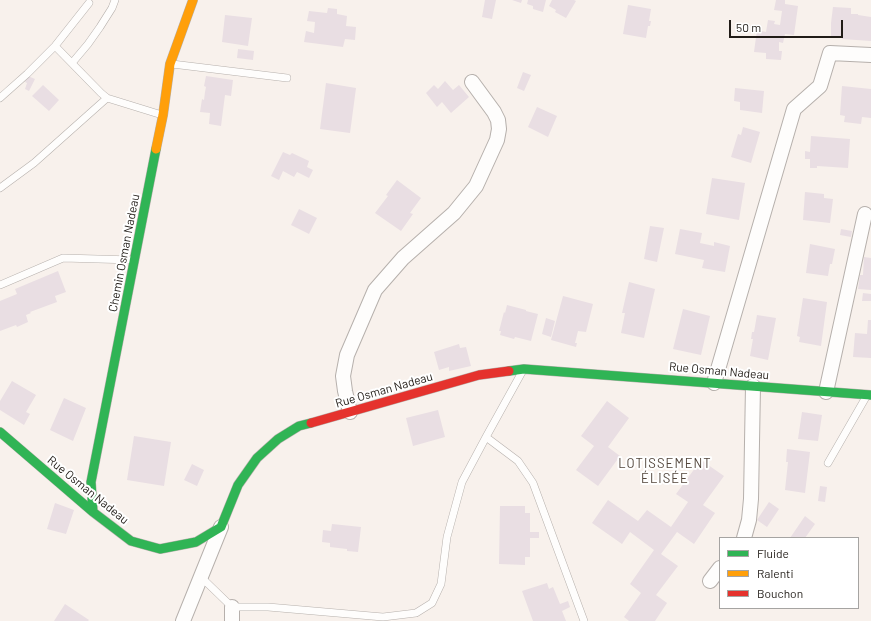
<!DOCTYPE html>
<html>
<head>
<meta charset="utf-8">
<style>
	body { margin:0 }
	#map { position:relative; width:871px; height:621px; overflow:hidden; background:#f8f1ec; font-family:Barlow,sans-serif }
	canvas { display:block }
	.legend { position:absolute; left:719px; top:537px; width:140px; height:72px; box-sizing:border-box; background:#fff; border:1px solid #a6a4a2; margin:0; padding:5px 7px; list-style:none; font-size:12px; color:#211c17 }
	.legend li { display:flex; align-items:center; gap:8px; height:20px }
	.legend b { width:20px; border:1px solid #a6a4a2 }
	.scale { position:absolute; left:729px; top:20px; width:114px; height:18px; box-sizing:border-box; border:2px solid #211c17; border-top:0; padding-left:5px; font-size:12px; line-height:14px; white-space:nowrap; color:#211c17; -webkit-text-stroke:3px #fff; paint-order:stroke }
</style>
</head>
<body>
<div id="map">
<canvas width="871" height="621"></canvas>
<ul class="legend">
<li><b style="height:5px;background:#30b455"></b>Fluide</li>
<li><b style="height:5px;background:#ff9f0a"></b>Ralenti</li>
<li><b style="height:5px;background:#e5322d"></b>Bouchon</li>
</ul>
<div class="scale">50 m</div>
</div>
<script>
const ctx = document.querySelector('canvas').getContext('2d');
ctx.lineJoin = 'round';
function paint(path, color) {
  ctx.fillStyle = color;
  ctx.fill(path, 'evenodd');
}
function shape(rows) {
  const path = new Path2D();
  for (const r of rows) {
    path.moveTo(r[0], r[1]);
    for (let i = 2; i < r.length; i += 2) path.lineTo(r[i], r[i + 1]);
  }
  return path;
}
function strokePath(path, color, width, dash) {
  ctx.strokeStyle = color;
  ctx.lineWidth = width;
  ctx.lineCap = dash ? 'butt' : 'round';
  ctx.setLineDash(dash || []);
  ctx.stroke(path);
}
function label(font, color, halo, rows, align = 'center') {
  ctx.font = font + ' Barlow,sans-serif';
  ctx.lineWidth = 4;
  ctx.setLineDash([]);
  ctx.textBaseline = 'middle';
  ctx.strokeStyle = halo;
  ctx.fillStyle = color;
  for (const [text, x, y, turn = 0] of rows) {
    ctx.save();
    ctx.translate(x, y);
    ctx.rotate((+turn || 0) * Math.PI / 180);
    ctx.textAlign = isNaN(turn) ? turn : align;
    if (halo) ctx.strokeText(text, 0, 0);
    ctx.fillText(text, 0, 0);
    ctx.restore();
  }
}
paint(shape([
	[485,0,496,0,492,19,482,17],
	[512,0,522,0,521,3],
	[528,0,546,0,543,12,533,9,533,6,527,4],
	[552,0,574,0,576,1,566,18,555,12,556,10,549,6],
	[776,0,785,0,785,4,798,6,794,35,785,34,783,43,779,42,779,51,782,51,781,60,766,59,766,53,754,52,757,30,766,32,768,20,775,21,774,24,780,25,782,11,774,10],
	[628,5,651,9,649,21,651,21,650,26,648,26,646,38,623,34],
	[833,7,851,8,851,14,858,14,858,15,871,17,871,41,842,39,842,37,831,36,831,23],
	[328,8,337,9,337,14,347,16,346,26,356,27,355,40,345,39,343,47,304,42,306,31,314,33,315,22,307,21,309,11,327,13],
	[225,15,252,18,248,46,222,42],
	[238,49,254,51,253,60,237,58],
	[523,72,531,75,524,91,517,88],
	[28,76,35,79,29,91,25,89,27,83,25,82],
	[206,76,233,80,231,96,225,95,221,126,209,124,210,113,200,112,202,99,204,100,205,92,206,87,204,86],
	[445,81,453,90,459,85,469,97,451,113,442,102,437,107,426,93,434,85,438,89],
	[326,83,356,88,350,133,320,129],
	[43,85,59,100,49,111,32,96],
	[842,86,871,89,871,118,862,117,861,124,844,122,845,116,840,115],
	[735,88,764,91,762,113,740,110,740,102,734,101],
	[537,107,557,116,548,137,528,127],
	[743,127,760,132,751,163,731,157,738,134,741,135],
	[811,136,850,139,848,168,817,166,817,168,810,168,810,159,805,159,805,151,810,152],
	[283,152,290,155,292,153,309,161,307,167,313,170,309,178,297,172,294,177,283,171,279,180,271,176],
	[712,178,745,183,739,220,706,214],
	[397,180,421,198,410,213,413,214,401,231,375,213,388,196,386,195],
	[805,192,824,194,824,198,833,199,830,223,803,220],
	[299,209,317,218,309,234,291,225],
	[650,226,664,228,657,262,644,259],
	[680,229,702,233,700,243,714,246,714,242,730,246,725,272,702,268,704,260,675,254],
	[841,229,852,231,851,237,840,235],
	[810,244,835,249,832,264,830,264,828,276,806,273],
	[864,257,871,258,871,290,858,289,860,275,863,275],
	[58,271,66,292,55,296,57,302,30,312,31,313,26,315,28,322,17,327,16,325,0,331,0,301,17,294,15,289],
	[629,282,655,289,644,338,621,333,625,313,622,313],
	[863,293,871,294,871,301,862,301],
	[563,296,593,304,586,332,578,331,575,343,577,343,576,347,551,340],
	[803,298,827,302,821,346,799,342,800,337,797,336],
	[507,305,526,310,526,311,538,314,531,341,515,337,514,339,500,335,501,331,499,331,504,312,505,313],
	[683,309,710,316,701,355,673,349],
	[757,315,776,318,768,360,750,356,753,339,751,339,752,332,754,332],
	[546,318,555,321,551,337,542,334],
	[868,320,871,320,871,358,853,357,855,333,867,334],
	[459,344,460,348,466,347,471,366,449,371,449,367,439,370,434,352],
	[12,381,36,395,26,412,30,414,24,425,0,410,0,401],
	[64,398,86,408,73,441,50,430],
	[607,401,629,418,608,447,620,456,598,486,576,470,594,446,581,436],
	[438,410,445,437,413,446,406,418],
	[802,412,822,415,818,441,798,439],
	[134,436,171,442,164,486,127,480],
	[787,449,810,452,805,493,785,490,788,462,786,462],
	[701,460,724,476,703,505,715,513,694,544,677,532,661,554,678,566,656,595,667,603,655,621,629,621,624,617,641,593,630,584,654,550,630,532,622,544,592,523,608,500,638,521,647,510,671,527,688,502,676,494],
	[192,464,204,470,197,486,184,480],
	[820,486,827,487,825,502,818,501],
	[769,502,779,509,767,527,757,520],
	[55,503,74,510,66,534,47,529],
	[500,506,525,506,525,513,530,513,530,532,539,532,539,538,530,538,530,557,525,557,525,565,499,564],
	[805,516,815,524,805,538,790,538],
	[332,524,361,527,358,552,347,551,347,549,330,547,330,543,322,542,323,530,331,531],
	[547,583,549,589,553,587,560,604,568,601,570,607,562,611,566,621,533,621,522,591],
	[65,604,89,620,88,621,54,621]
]), '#e9dee3');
const lane = shape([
	[55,46,101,93,107,98,162,115],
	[72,63,88,44,100,27,112,8,115,0],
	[172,64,287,78],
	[0,98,27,74,55,46,89,3],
	[0,188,34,163,107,98],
	[0,285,63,258,133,260],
	[486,437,518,461,533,483,584,621],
	[828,463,866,397],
	[201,577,232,607,268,607,383,617,416,613,432,603,441,584,447,537,462,482,486,437,522,372]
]);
const street = shape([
	[714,383,794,109,820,86,830,53,871,55],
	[826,392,865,214],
	[350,412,345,391,343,376,347,355,375,290,403,258,454,213,476,186,497,140,499,129,498,120,494,112,472,82],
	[744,538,749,520,751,499,753,386],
	[710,581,720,568],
	[232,607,232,621],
	[183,621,221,527]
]);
const fast = shape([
	[509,371,524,369,871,395],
	[0,432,93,512,131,541,160,549,196,542,221,527,238,485,257,458,278,439,299,426,311,423],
	[93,512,91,482,156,149]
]);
const slow = shape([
	[156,149,163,115,170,64,193,0]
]);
const jam = shape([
	[311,423,479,375,509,371]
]);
strokePath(lane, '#b6b0ac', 8);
strokePath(street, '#b6b0ac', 16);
strokePath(fast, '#b6b0ac', 10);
strokePath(slow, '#b6b0ac', 10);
strokePath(jam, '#b6b0ac', 10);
strokePath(lane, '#fefdfc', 7);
strokePath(street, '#fefdfc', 14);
strokePath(fast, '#30b455', 9);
strokePath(slow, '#ff9f0a', 9);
strokePath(jam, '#e5322d', 9);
label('12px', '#211c17', '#fff', [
	["Chemin Osman Nadeau",124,253,-79],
	["Rue Osman Nadeau",719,371,5],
	["Rue Osman Nadeau",384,390,-16],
	["Rue Osman Nadeau",88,490,39]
]);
ctx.letterSpacing = '1px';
label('13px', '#52453b', '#fff', [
	["LOTISSEMENT",665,464],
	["ÉLISÉE",665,479]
]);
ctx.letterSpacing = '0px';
</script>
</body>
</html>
